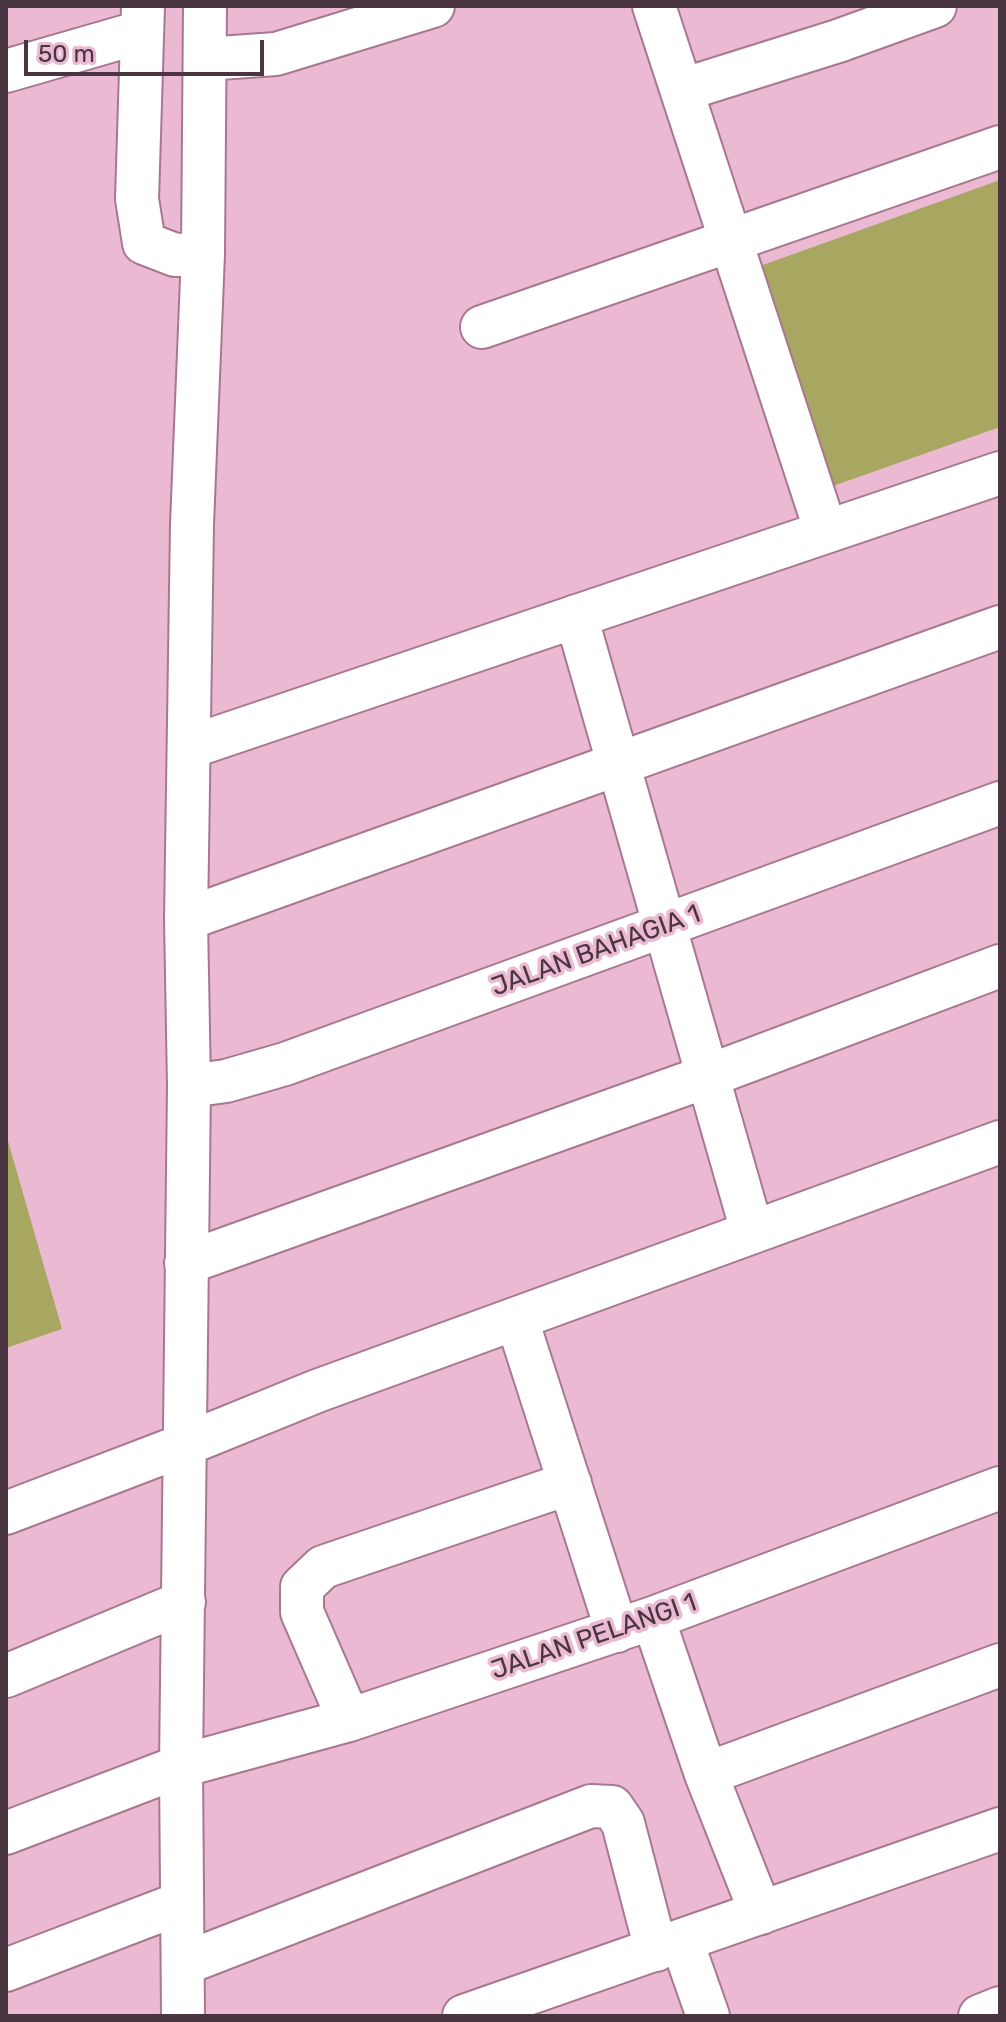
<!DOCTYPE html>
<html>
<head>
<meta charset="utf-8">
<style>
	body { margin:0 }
	#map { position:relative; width:1006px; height:2022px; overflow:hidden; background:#ebb9d1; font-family:Rubik,sans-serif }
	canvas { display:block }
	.frame { position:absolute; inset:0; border:8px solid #4a3640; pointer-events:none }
	.scale { position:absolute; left:24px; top:40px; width:240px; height:36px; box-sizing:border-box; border:4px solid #4a3640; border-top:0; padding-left:10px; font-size:24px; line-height:28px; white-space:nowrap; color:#4a3640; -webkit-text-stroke:6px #ebb9d1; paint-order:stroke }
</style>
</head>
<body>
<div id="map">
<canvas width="1006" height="2022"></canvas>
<div class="frame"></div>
<div class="scale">50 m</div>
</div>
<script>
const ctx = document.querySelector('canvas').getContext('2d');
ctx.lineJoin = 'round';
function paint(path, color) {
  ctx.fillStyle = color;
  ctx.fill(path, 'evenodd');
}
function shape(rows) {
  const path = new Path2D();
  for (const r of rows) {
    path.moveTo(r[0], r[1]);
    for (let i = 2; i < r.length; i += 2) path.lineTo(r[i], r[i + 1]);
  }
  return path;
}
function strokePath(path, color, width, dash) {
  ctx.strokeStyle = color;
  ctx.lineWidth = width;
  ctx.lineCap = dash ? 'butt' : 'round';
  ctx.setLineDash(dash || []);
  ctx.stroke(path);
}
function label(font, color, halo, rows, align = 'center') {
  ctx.font = font + ' Rubik,sans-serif';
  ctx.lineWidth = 7;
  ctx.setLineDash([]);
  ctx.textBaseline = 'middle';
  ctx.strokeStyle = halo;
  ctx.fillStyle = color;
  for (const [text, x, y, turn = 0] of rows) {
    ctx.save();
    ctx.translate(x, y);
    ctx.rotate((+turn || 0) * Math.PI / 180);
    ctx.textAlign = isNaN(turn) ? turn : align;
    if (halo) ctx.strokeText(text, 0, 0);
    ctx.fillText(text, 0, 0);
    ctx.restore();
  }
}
paint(shape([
	[1000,180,1000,427,799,498,735,275],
	[6,1134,62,1329,6,1348]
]), '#a7a761');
const minor = shape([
	[143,6,137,199,144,243,175,255,203,254],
	[654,6,826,532],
	[205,59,276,54,433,6],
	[6,71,141,32],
	[682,90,838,41,935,6],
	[482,327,1000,147],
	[576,616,752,1231],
	[190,747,1000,473],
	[186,919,1000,627],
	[189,1086,226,1081,285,1064,1000,803],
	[186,1263,708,1076,1000,966],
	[517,1320,617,1631],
	[6,1513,184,1445,317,1391,1000,1142],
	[653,1618,706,1774,761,1913],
	[6,1676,184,1602],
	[349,1720,302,1612,302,1587,323,1567,570,1483],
	[706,1774,1000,1665],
	[6,1833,181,1766,349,1720,653,1618,1000,1488],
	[682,1942,708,2016],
	[183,1964,591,1806,612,1807,623,1823,656,1950],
	[6,1970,181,1903],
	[183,2016,181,1766,189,1086,186,919,192,524,203,254,205,6],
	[464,2016,1000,1829],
	[980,2016,1000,2008]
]);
strokePath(minor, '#a7788f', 46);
strokePath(minor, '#fff', 42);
label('26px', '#4a3640', '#ebb9d1', [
	["JALAN BAHAGIA 1",596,951,-20],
	["JALAN PELANGI 1",594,1637,-19]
]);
</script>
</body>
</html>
